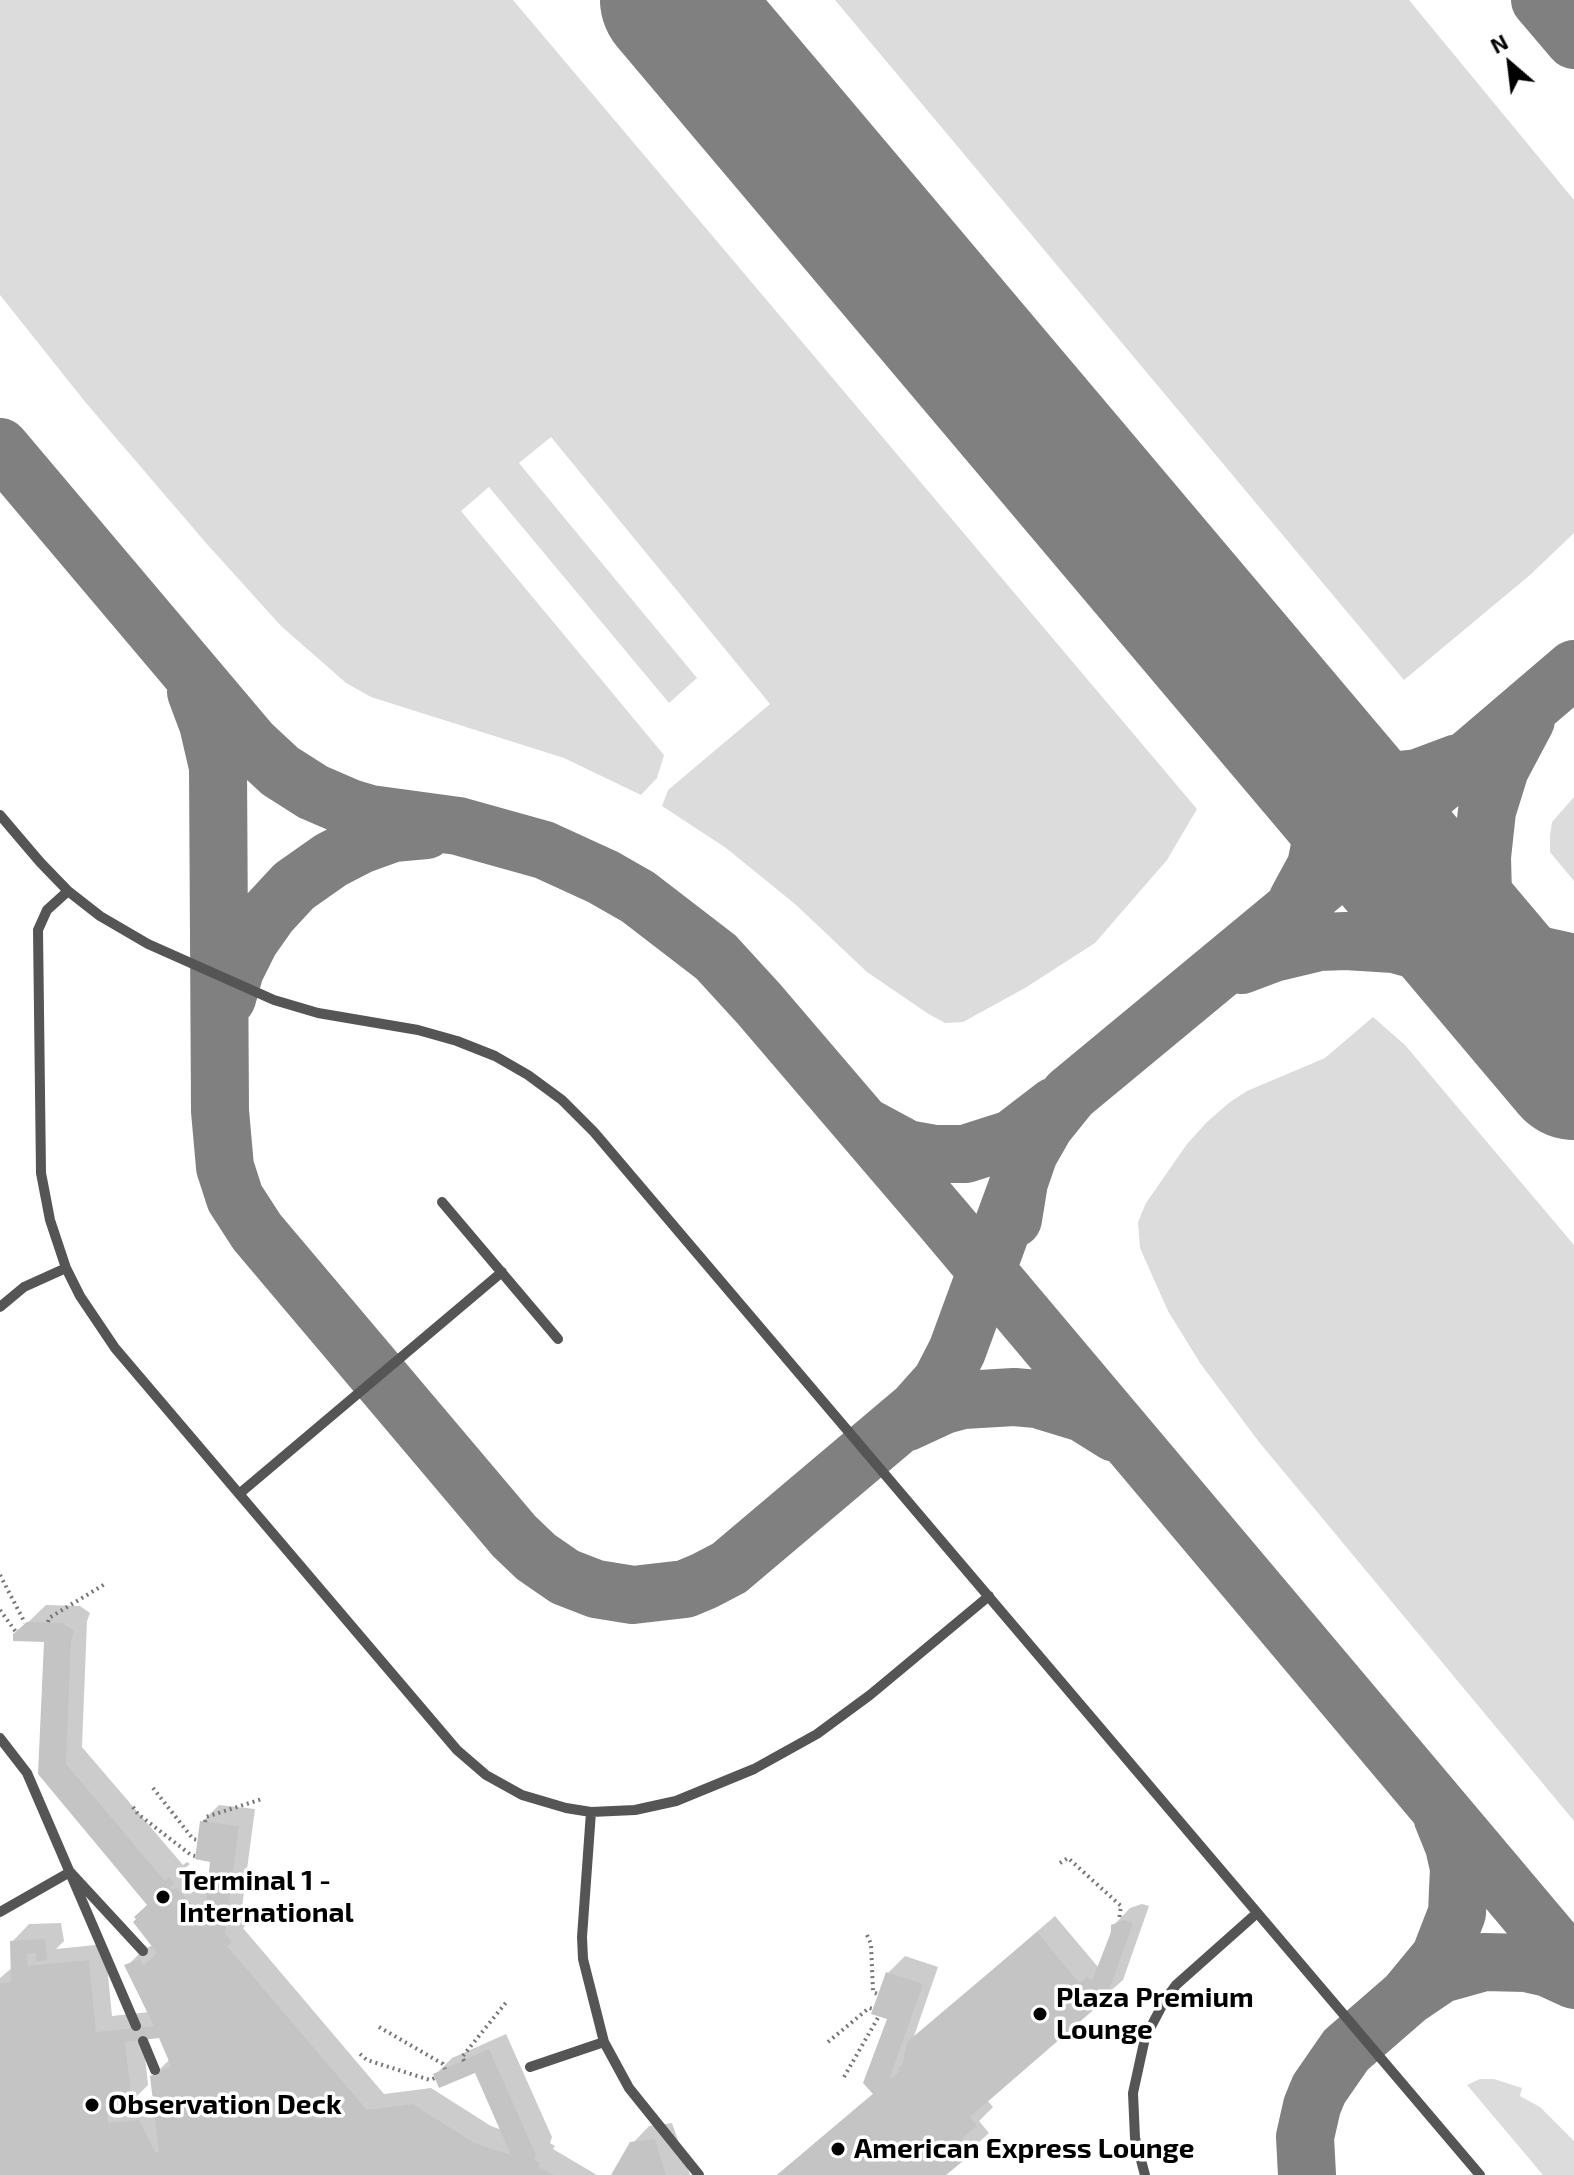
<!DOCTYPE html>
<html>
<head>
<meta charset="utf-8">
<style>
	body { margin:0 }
	#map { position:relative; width:1574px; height:2175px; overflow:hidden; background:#fff; font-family:"Exo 2",sans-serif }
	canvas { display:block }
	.north { position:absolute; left:1470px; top:24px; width:80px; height:80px; -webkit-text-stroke:6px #fff; paint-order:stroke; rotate:332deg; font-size:22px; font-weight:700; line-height:32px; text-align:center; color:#000 }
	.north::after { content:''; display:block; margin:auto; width:28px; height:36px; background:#000; clip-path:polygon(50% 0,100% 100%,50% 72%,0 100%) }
</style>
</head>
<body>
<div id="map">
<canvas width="1574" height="2175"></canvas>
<div class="north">N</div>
</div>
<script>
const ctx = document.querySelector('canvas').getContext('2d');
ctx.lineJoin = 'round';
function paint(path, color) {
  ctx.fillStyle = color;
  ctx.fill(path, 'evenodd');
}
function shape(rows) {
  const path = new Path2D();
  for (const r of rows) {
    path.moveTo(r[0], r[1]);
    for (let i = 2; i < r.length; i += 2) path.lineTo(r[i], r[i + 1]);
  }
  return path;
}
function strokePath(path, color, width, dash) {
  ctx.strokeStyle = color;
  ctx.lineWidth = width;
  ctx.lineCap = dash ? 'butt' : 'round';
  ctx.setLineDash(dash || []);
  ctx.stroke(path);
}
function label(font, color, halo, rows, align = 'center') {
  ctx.font = font + ' "Exo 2",sans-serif';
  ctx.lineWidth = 7;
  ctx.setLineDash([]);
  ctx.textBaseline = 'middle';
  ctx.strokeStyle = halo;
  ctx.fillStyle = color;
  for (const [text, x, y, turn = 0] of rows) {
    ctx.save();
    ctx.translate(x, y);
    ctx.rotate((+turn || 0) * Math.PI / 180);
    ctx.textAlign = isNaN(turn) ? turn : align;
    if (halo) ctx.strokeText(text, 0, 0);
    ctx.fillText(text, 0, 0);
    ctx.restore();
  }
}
paint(shape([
	[0,0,513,0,1197,809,1167,860,1095,943,1025,988,963,1022,945,1023,927,1013,867,972,795,904,726,848,662,806,668,790,770,704,551,437,519,463,697,678,669,703,489,487,461,511,664,755,657,778,641,795,564,758,371,697,346,683,281,626,206,543,86,403,0,295],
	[835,0,1409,0,1574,200,1574,533,1530,575,1404,680],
	[1574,797,1574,881,1550,852,1550,836,1552,822],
	[1373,1017,1405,1045,1574,1245,1574,1821,1259,1442,1200,1363,1168,1311,1140,1248,1138,1222,1146,1203,1187,1144,1207,1122,1230,1102,1247,1091,1325,1058],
	[1480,2079,1494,2079,1522,2088,1520,2096,1540,2107,1574,2141,1574,2175,1543,2175,1467,2085]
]), '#dcdcdc');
paint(shape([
	[46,1605,80,1606,90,1613,87,1621,82,1747,183,1865,187,1862,190,1864,185,1868,191,1874,194,1872,209,1888,212,1860,202,1822,219,1805,255,1809,241,1915,248,1923,243,1928,384,2094,431,2088,491,2126,502,2130,476,2070,435,2075,452,2058,506,2034,552,2137,550,2143,555,2146,553,2149,597,2175,0,2175,0,1978,13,1967,12,1942,29,1924,61,1923,64,1941,56,1949,105,1944,112,2016,149,2012,127,1966,144,1949,153,1945,149,1904,40,1773,46,1640,15,1635],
	[160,2036,170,2059,153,2076,156,2104,125,2107,125,2103,131,2102,148,2085,143,2038],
	[1142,1904,1149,1906,1123,1980,987,2100,993,2107,979,2121,989,2133,943,2175,777,2175,874,2093,889,2018,888,1973,905,1956,938,1967,913,2039,1055,1916,1098,1967,1113,1933,1113,1926,1130,1908],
	[672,2123,690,2175,613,2175,632,2144,649,2126]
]), '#0003');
strokePath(shape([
	[1540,0,1574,40],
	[0,447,251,744,280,771,313,792,350,808,370,814,458,826,544,850,603,877,638,897,716,957,759,1004,943,1219,1574,1968],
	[196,692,208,724,218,767,220,1111,225,1167,235,1198,257,1232,514,1536,536,1557,565,1577,596,1589,633,1595,685,1589,704,1581,729,1568,916,1410,941,1382,957,1351,1019,1182],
	[1272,705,1314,753,1344,772,1361,778,1389,781,1418,778,1458,763],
	[1526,720,1500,769,1487,811,1482,857,1483,896,1491,935,1504,974,1514,992,1563,1051],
	[1288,734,1308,759,1316,775,1324,826,1316,866,1297,901],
	[1370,826,1381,834,1446,910,1464,924,1486,938,1516,950,1574,963],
	[1241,965,1273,953,1319,942,1346,941,1394,944,1439,956,1483,976,1496,985,1520,1010],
	[227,998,235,970,250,940,269,913,294,886,331,860,360,845,393,833,426,830],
	[868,1128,907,1149,935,1154,965,1154,1012,1139,1055,1106],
	[1013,1219,1019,1182,1029,1153,1045,1125,1070,1094,1285,916,1574,669],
	[905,1423,944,1405,963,1400,1014,1397,1037,1399,1083,1413,1115,1433],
	[1442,1816,1454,1846,1459,1868,1457,1913,1440,1957,1407,1997,1441,1974,1484,1962,1526,1963,1548,1968,1574,1980],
	[1307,2175,1305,2137,1312,2106,1319,2089,1346,2050,1407,1997]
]), '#808080', 58);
strokePath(shape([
	[672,0,1574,1068]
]), '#808080', 144);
paint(shape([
	[27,1622,62,1623,74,1631,71,1640,66,1764,165,1881,169,1877,174,1883,170,1887,173,1890,176,1887,204,1918,210,1862,195,1859,200,1821,239,1826,225,1933,232,1942,227,1946,367,2110,413,2104,474,2143,511,2155,475,2073,439,2088,433,2074,489,2049,536,2155,534,2160,540,2163,538,2167,554,2175,0,2175,0,1983,11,1982,10,1941,45,1939,47,1960,36,1962,36,1953,27,1954,28,1966,89,1960,96,2032,154,2026,124,1965,140,1959,143,1966,157,1953,133,1922,136,1919,134,1917,147,1905,38,1774,44,1642,13,1641,13,1634],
	[159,2038,171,2066,150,2076,159,2152,155,2152,139,2120,108,2123,107,2106,132,2104,125,2042],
	[1124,1920,1133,1923,1106,1999,970,2117,977,2126,962,2138,974,2152,946,2175,777,2175,873,2094,863,2083,887,2019,871,2014,886,1972,923,1984,889,2080,900,2071,899,2068,902,2065,907,2042,1037,1932,1079,1983,1087,1977,1092,1981,1111,1932,1111,1925],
	[655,2139,666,2175,611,2175,630,2142]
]), '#c4c4c4');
strokePath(shape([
	[0,1575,25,1623],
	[0,1610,16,1632],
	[48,1622,49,1618,105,1584],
	[153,1788,193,1839,198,1840],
	[133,1807,138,1814,191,1855,195,1856],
	[205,1822,206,1817,262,1799],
	[1060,1863,1068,1858,1121,1906,1119,1920],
	[867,1935,871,1944,873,1992,878,1994],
	[379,2027,443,2064,445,2069],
	[828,2042,869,2008,873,2009],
	[360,2054,367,2060,430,2080,435,2078],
	[464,2061,462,2057,508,2000],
	[844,2077,879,2016]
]), '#777', 4, [2, 4]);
strokePath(shape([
	[0,815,40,862,68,891,100,916,148,944,274,1000,318,1013,418,1030,457,1041,495,1056,528,1075,562,1100,594,1132,1480,2175],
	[68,891,47,910,38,930,41,1173,50,1220,66,1268,80,1296,115,1348,457,1750,486,1775,522,1795,566,1808,591,1812,635,1810,676,1801,754,1769,817,1734,870,1695,989,1596],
	[442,1202,558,1339],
	[0,1307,24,1287,66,1268],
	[239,1494,502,1272],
	[0,1738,27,1773,136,2026],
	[591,1812,582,1937,583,1959,604,2042,629,2088,699,2175],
	[0,1912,70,1872,143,1951],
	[143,2041,155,2070],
	[530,2067,604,2042],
	[1145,2175,1135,2138,1133,2093,1145,2038,1165,2000,1176,1985,1257,1913]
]), '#555', 10);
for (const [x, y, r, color] of [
	[163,1897,8,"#000"],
	[1040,2014,8,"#000"],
	[92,2105,8,"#000"],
	[838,2149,8,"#000"]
]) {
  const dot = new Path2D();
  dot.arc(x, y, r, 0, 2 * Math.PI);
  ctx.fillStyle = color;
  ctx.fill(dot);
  strokePath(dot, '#fff', 3);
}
label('bold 28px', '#000', '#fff', [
	["Terminal 1 -",179,1881],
	["International",179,1913],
	["Plaza Premium",1056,1998],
	["Lounge",1056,2030],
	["Observation Deck",108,2105],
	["American Express Lounge",854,2149]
], 'left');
</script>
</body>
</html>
